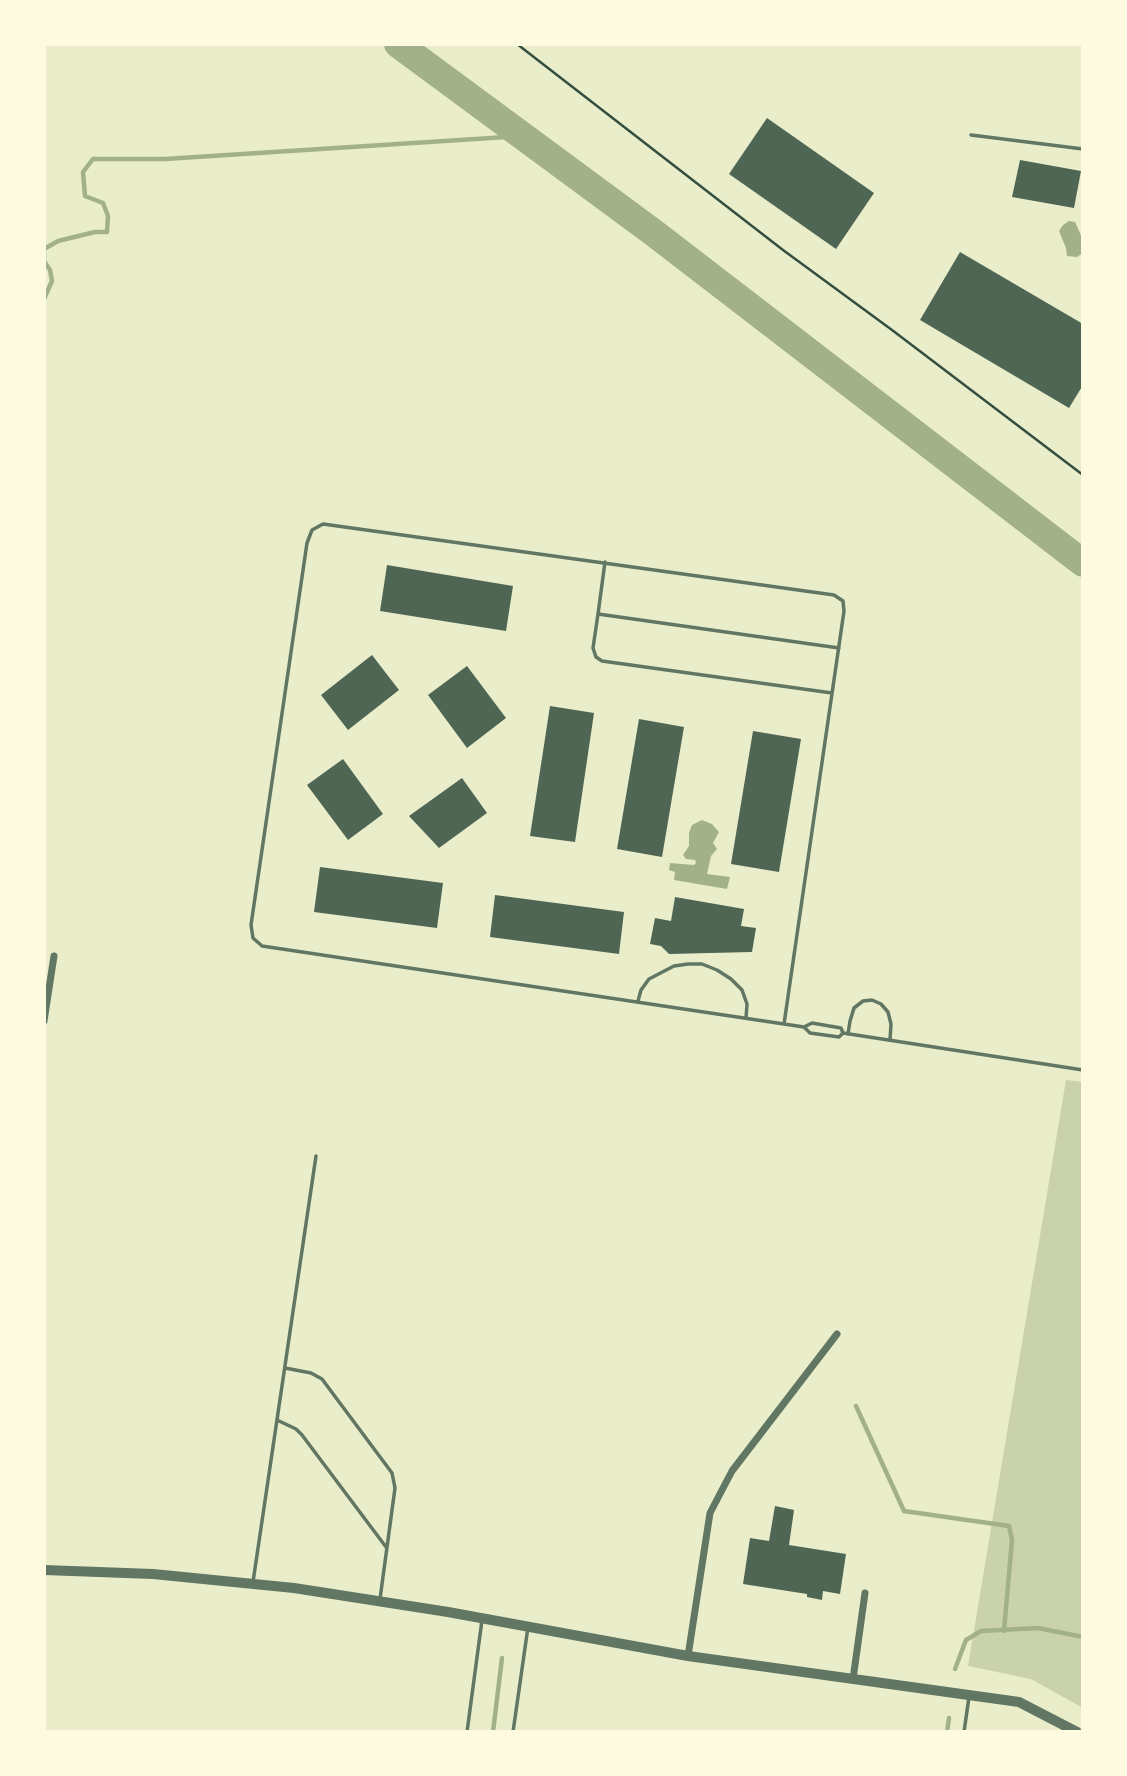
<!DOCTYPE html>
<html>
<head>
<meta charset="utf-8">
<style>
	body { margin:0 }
	#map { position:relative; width:1127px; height:1776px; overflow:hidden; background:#e9edc9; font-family:"Varela Round",sans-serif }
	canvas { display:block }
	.frame { position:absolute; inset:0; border:46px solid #fefae0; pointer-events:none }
</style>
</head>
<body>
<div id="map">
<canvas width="1127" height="1776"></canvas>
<div class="frame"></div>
</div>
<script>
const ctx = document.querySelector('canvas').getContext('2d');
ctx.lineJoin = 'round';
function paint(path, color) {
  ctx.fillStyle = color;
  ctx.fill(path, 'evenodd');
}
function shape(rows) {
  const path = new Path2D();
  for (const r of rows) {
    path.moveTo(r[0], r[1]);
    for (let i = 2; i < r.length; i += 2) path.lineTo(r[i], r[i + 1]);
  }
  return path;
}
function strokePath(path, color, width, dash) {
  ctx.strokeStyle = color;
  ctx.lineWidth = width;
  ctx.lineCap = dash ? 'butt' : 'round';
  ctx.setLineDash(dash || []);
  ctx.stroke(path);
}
paint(shape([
	[1066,1080,1083,1082,1083,1708,1031,1679,968,1666]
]), '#cad2ad');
paint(shape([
	[1069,221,1075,222,1083,240,1083,253,1077,257,1067,256,1066,248,1059,231,1063,225],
	[702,820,712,824,719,832,713,843,717,849,711,856,707,874,730,877,727,889,674,880,675,872,669,870,670,863,694,865,696,863,695,860,686,859,683,855,689,846,689,833,692,825]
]), '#a3b18a');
strokePath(shape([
	[44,299,52,281,50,270,44,261,44,249,58,241,95,232,107,232,108,216,103,203,85,196,83,172,93,159,165,159,522,136],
	[856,1406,904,1511,1009,1526,1012,1540,1004,1631],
	[955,1669,966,1640,981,1631,1038,1628,1083,1637],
	[493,1732,502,1658],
	[947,1732,949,1718]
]), '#a3b18a', 4.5);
strokePath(shape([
	[398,44,654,233,1083,563]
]), '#a3b18a', 28);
paint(shape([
	[767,118,874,193,836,249,729,174],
	[1020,160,1081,171,1074,208,1012,197],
	[960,252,1083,324,1083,385,1069,408,920,320],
	[387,565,513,586,506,631,380,611],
	[372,655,399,690,348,730,321,695],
	[467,666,506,718,467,748,428,695],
	[550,706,594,713,575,842,530,836],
	[639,719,684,727,662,857,617,849],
	[753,731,801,739,779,872,731,864],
	[343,759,383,814,348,840,307,785],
	[462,778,487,813,439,848,409,816],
	[320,867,443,883,437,928,314,912],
	[495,895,624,912,619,954,490,937],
	[675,897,744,909,741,926,756,928,752,952,669,954,661,946,650,944,655,918,671,921],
	[775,1506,794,1510,789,1545,846,1554,840,1594,823,1591,822,1600,807,1597,807,1594,743,1584,750,1538,769,1541]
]), '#4f6655');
strokePath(shape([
	[517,44,783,250,892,330,1083,475]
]), '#344e41', 2.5);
strokePath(shape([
	[971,135,1083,149],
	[605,562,598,614,839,648],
	[598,614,593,648,596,657,602,661,832,693],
	[638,1001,641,990,649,979,674,966,688,964,702,964,717,970,731,979,742,990,747,1004,746,1018],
	[784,1024,844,611,843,601,834,595,323,524,312,530,307,543,251,925,253,938,262,946,804,1027,810,1033,839,1037,843,1033,1083,1070],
	[804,1027,812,1023,841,1028,843,1033],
	[848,1034,850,1021,854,1008,863,1001,872,1000,881,1004,888,1012,891,1024,890,1040],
	[285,1368,311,1373,322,1379,392,1473,395,1488,380,1599],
	[277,1420,296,1429,302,1435,386,1547],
	[253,1582,316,1156],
	[467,1732,482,1620],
	[513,1732,528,1627],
	[964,1732,969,1697]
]), '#617663', 3.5);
strokePath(shape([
	[44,1021,54,956],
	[688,1656,710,1513,732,1471,837,1334],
	[853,1679,865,1593]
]), '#617663', 7);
strokePath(shape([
	[44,1570,153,1574,294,1588,448,1612,688,1656,1019,1702,1077,1732]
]), '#617663', 10);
</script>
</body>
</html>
